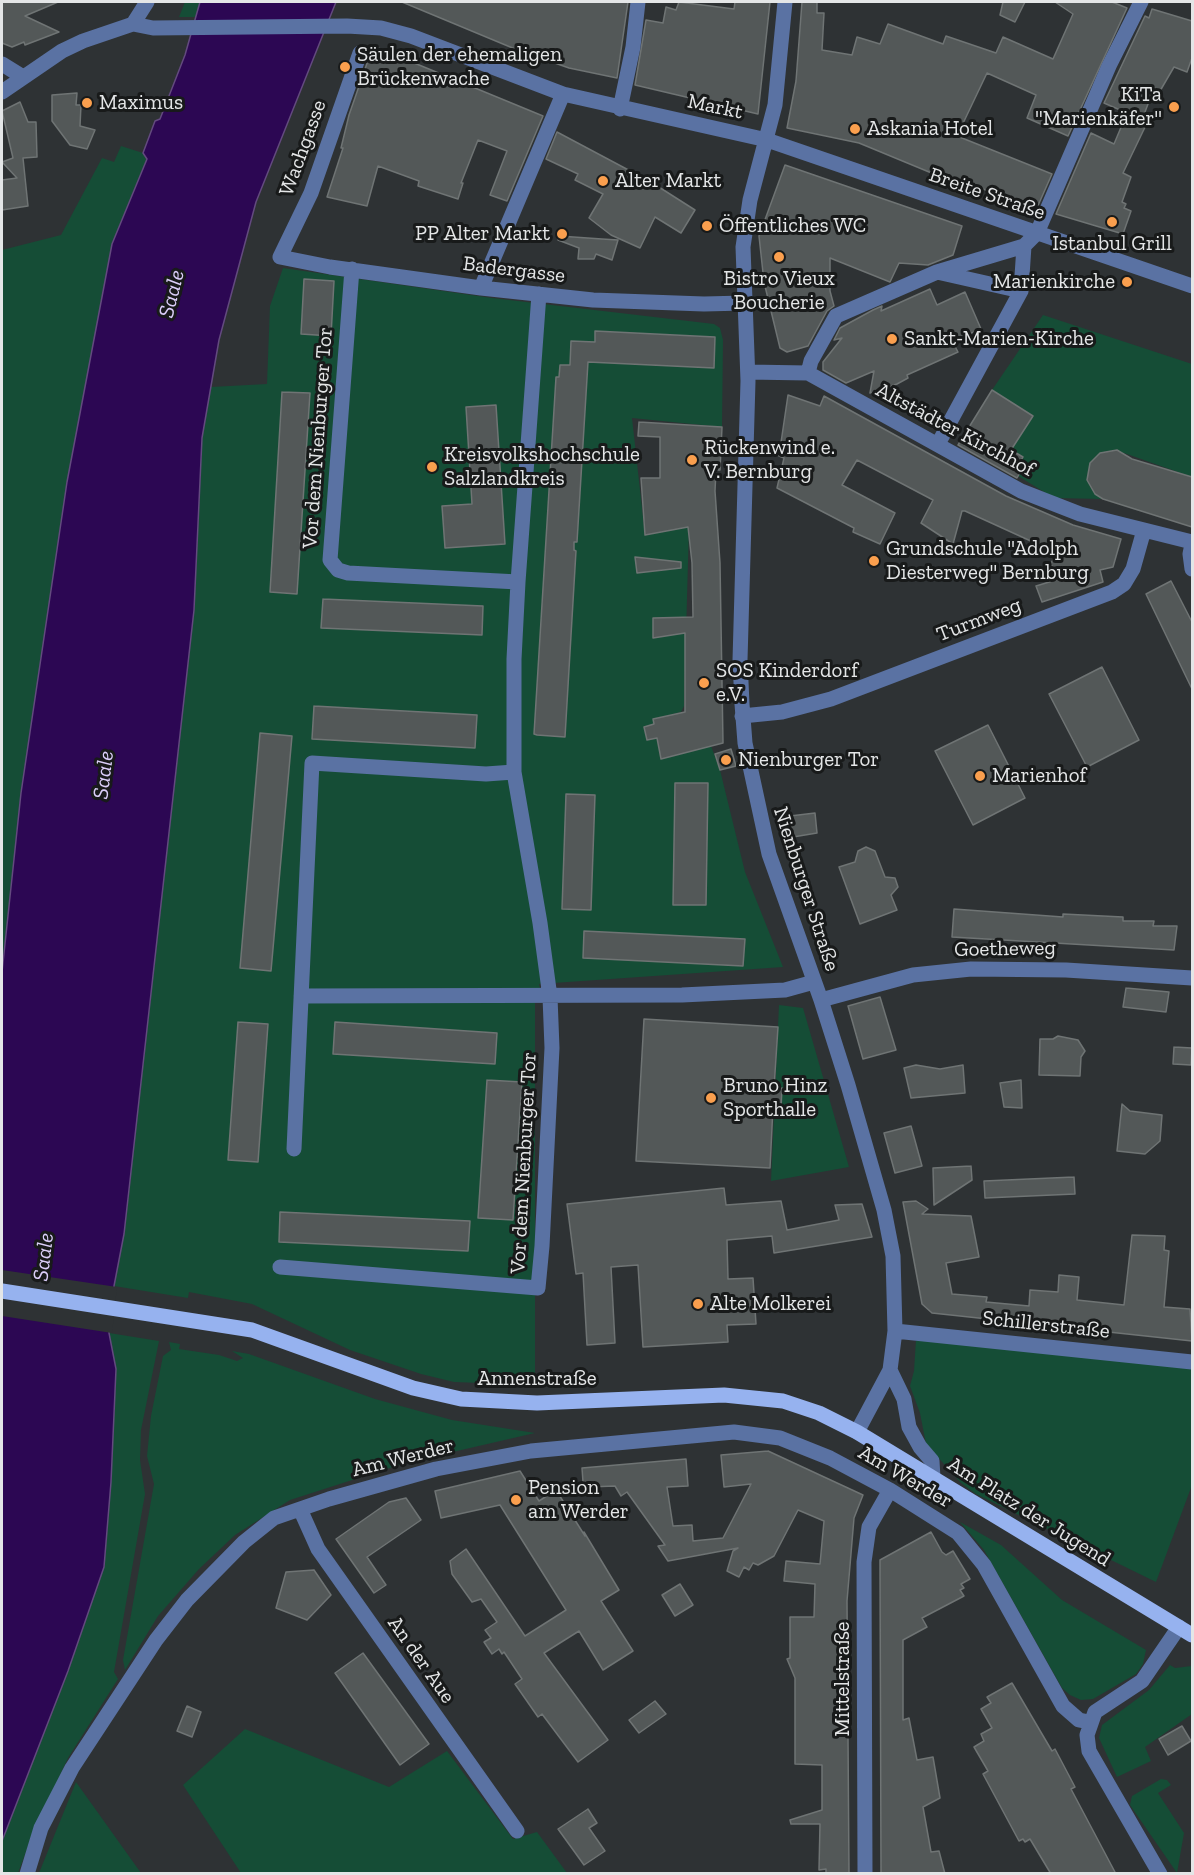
<!DOCTYPE html>
<html>
<head>
<meta charset="utf-8">
<style>
	body { margin:0 }
	#map { position:relative; width:1194px; height:1875px; overflow:hidden; background:#2e3234; font-family:"Zilla Slab",serif }
	canvas { display:block }
	.frame { position:absolute; inset:0; border:3px solid #e4e6e7; pointer-events:none }
</style>
</head>
<body>
<div id="map">
<canvas width="1194" height="1875"></canvas>
<div class="frame"></div>
</div>
<script>
const ctx = document.querySelector('canvas').getContext('2d');
ctx.lineJoin = 'round';
function paint(path, color) {
  ctx.fillStyle = color;
  ctx.fill(path, 'evenodd');
}
function shape(rows) {
  const path = new Path2D();
  for (const r of rows) {
    path.moveTo(r[0], r[1]);
    for (let i = 2; i < r.length; i += 2) path.lineTo(r[i], r[i + 1]);
  }
  return path;
}
function strokePath(path, color, width, dash) {
  ctx.strokeStyle = color;
  ctx.lineWidth = width;
  ctx.lineCap = dash ? 'butt' : 'round';
  ctx.setLineDash(dash || []);
  ctx.stroke(path);
}
function label(font, color, halo, rows, align = 'center') {
  ctx.font = font + ' "Zilla Slab",serif';
  ctx.lineWidth = 6;
  ctx.setLineDash([]);
  ctx.textBaseline = 'middle';
  ctx.strokeStyle = halo;
  ctx.fillStyle = color;
  for (const [text, x, y, turn = 0] of rows) {
    ctx.save();
    ctx.translate(x, y);
    ctx.rotate((+turn || 0) * Math.PI / 180);
    ctx.textAlign = isNaN(turn) ? turn : align;
    if (halo) ctx.strokeText(text, 0, 0);
    ctx.fillText(text, 0, 0);
    ctx.restore();
  }
}
paint(shape([
	[185,2,200,2,196,17,179,17],
	[121,146,143,153,147,158,112,244,21,793,2,972,2,250,61,235,102,158,114,162],
	[283,268,492,298,714,324,720,328,723,340,722,427,632,418,645,535,689,526,684,706,681,712,653,719,654,724,645,727,647,740,657,738,661,759,711,746,720,770,745,872,783,967,539,984,541,993,535,994,535,1385,454,1382,421,1374,350,1350,252,1304,189,1292,188,1298,114,1286,124,1234,194,610,202,438,211,387,267,384,270,306],
	[1043,315,1192,364,1192,477,1124,453,1103,499,1054,498,1018,476,1021,471,1017,468,1023,457,998,441,1032,416,992,390],
	[779,1005,803,1008,849,1167,771,1181],
	[109,1333,159,1341,141,1430,140,1460,145,1494,114,1672,118,1679,68,1758,35,1828,18,1873,2,1873,2,1841,68,1671,104,1567,111,1482,116,1369],
	[916,1340,1192,1366,1192,1485,1156,1582,976,1494,961,1483,926,1444,920,1413,910,1386,914,1371],
	[169,1342,180,1344,179,1349,219,1355,237,1361,243,1358,232,1351,249,1354,375,1399,452,1420,535,1433,405,1463,290,1500,235,1535,199,1569,158,1616,125,1670,123,1660,154,1484,147,1456,151,1416,163,1356,171,1350],
	[960,1522,1001,1545,1062,1600,1146,1650,1143,1664,1136,1674,1093,1699,1081,1700,1070,1695,1062,1688,984,1550],
	[1170,1665,1175,1668,1192,1666,1192,1714,1145,1747,1151,1761,1117,1777,1099,1738,1102,1725,1149,1690],
	[245,1729,389,1787,447,1751,513,1839,537,1832,567,1873,241,1873,183,1785],
	[1161,1779,1167,1780,1171,1785,1158,1793,1184,1833,1177,1873,1130,1805,1132,1796],
	[76,1782,141,1873,39,1873]
]), '#154d36');
const water = shape([
	[200,2,336,2,256,202,219,340,202,438,194,610,124,1234,114,1286,109,1333,116,1369,111,1482,104,1567,68,1671,2,1841,2,972,21,793,67,482,112,244,147,159,143,153,155,121,160,119,185,55,200,2]
]);
paint(water, '#2c0753');
strokePath(water, '#634a7f', 1.5);
paint(shape([
	[2,1270,117,1287,112,1333,2,1316]
]), '#2e3234');
const building = shape([
	[2,2,58,2,25,16,59,32,25,45,24,42,12,47,2,43,2,2],
	[402,2,628,2,617,78,569,68,515,49,402,2],
	[679,2,734,9,735,2,770,2,758,114,635,85,646,20,663,23,666,7,676,10,679,2],
	[802,2,817,2,817,13,824,13,822,50,852,55,857,37,880,44,888,24,943,44,946,36,996,53,1003,37,1053,59,1073,14,1055,2,1112,2,1127,8,1068,136,1027,118,1036,95,987,73,957,136,1052,174,1036,210,948,175,946,179,859,143,787,128,796,81,802,2],
	[1003,2,1025,2,1015,22,1000,15,1003,2],
	[1152,9,1192,21,1192,58,1187,72,1174,67,1160,91,1154,88,1142,120,1147,123,1123,173,1131,177,1122,202,1126,204,1124,208,1131,211,1123,234,1056,214,1091,133,1114,144,1127,113,1104,103,1145,16,1149,18,1152,9],
	[373,46,543,116,507,201,490,195,507,151,478,140,461,183,463,183,458,199,418,186,419,181,378,166,367,206,327,197,343,148,341,148,349,115,373,46],
	[77,93,76,105,81,105,80,126,95,130,87,149,70,145,52,121,52,95,77,93],
	[20,102,28,122,36,122,37,157,23,158,28,206,2,210,2,180,17,178,2,162,13,158,2,111,20,102],
	[557,132,651,182,695,210,681,233,655,217,640,248,611,235,589,218,603,194,575,180,578,174,546,159,557,132],
	[785,165,962,226,953,255,928,265,899,263,890,282,830,258,830,291,834,306,827,311,808,346,787,352,780,348,764,282,759,236,785,165],
	[559,236,602,239,618,240,612,260,596,254,594,259,578,259,579,248,558,240,559,236],
	[304,279,334,281,331,336,301,334,304,279],
	[930,289,937,305,965,292,981,329,952,341,958,352,907,375,908,378,897,384,870,393,874,371,846,383,823,370,823,362,842,338,834,340,840,328,873,310,882,306,881,311,930,289],
	[595,331,715,337,714,368,588,362,577,542,574,542,574,550,576,551,565,737,537,735,534,734,556,377,559,377,560,365,570,365,571,341,595,342,595,331],
	[992,390,1033,416,1011,450,1023,457,1017,468,1021,471,1017,478,958,445,992,390],
	[282,392,310,393,297,594,270,592,282,392],
	[788,395,820,406,824,396,1006,496,1073,525,1121,539,1113,567,1100,570,1103,582,1042,602,1036,586,1069,576,1050,565,1057,553,965,511,962,511,953,544,921,523,933,500,857,460,842,485,895,513,880,544,853,532,854,528,777,488,784,458,779,456,788,395],
	[496,405,505,544,445,548,442,506,472,504,466,407,496,405],
	[639,422,722,427,720,470,716,470,715,491,720,563,723,743,661,759,657,738,647,740,644,727,654,724,653,719,685,712,685,633,653,638,653,618,693,617,692,563,688,527,645,535,641,478,660,478,660,437,638,436,639,422],
	[1117,450,1132,459,1192,477,1192,527,1103,499,1095,494,1087,480,1090,463,1100,453,1117,450],
	[635,557,681,562,681,568,637,573,635,557],
	[1171,581,1192,622,1192,689,1146,594,1171,581],
	[323,599,483,606,482,635,321,628,323,599],
	[1102,667,1139,740,1087,767,1049,694,1102,667],
	[314,706,477,715,475,748,312,739,314,706],
	[988,725,1025,798,973,825,935,751,988,725],
	[260,733,292,736,271,971,240,968,260,733],
	[731,749,736,766,720,770,715,754,731,749],
	[675,783,708,783,706,905,673,905,675,783],
	[566,794,595,795,591,910,562,909,566,794],
	[815,813,817,833,793,837,790,816,815,813],
	[866,847,875,851,885,877,895,878,898,887,891,895,897,910,860,924,839,867,855,862,858,851,866,847],
	[954,909,1063,917,1063,914,1123,917,1123,921,1154,921,1153,926,1177,926,1174,950,952,937,954,909],
	[584,931,745,939,743,966,583,958,584,931],
	[1126,988,1169,992,1166,1012,1123,1007,1126,988],
	[880,997,896,1050,863,1059,848,1006,880,997],
	[644,1019,778,1027,774,1088,782,1088,781,1108,773,1107,770,1168,636,1161,644,1019],
	[238,1022,268,1024,258,1162,228,1160,238,1022],
	[335,1022,497,1033,495,1064,333,1054,335,1022],
	[1058,1036,1078,1040,1085,1051,1081,1057,1080,1076,1039,1075,1040,1039,1053,1039,1058,1036],
	[1174,1047,1192,1048,1191,1065,1173,1064,1174,1047],
	[916,1065,940,1069,963,1065,965,1093,911,1098,904,1068,916,1065],
	[487,1080,522,1082,513,1220,478,1218,487,1080],
	[1021,1080,1022,1108,1004,1107,1000,1083,1021,1080],
	[1122,1104,1130,1111,1162,1115,1160,1141,1145,1154,1117,1151,1122,1104],
	[911,1126,922,1166,895,1173,884,1133,911,1126],
	[971,1166,972,1180,934,1205,933,1168,971,1166],
	[1074,1177,1075,1194,985,1198,984,1181,1074,1177],
	[724,1188,726,1205,781,1201,787,1230,839,1220,835,1205,862,1204,872,1237,774,1253,772,1236,727,1240,728,1279,753,1278,756,1324,727,1325,728,1342,643,1347,638,1265,611,1267,615,1343,587,1345,583,1273,576,1274,567,1204,724,1188],
	[916,1201,928,1209,922,1214,971,1216,979,1257,946,1263,952,1294,987,1297,986,1302,1029,1306,1030,1290,1058,1292,1059,1275,1079,1277,1077,1300,1124,1305,1132,1235,1165,1236,1164,1250,1169,1251,1164,1307,1190,1309,1192,1341,932,1313,922,1304,903,1202,916,1201],
	[280,1212,470,1221,468,1251,279,1242,280,1212],
	[768,1451,863,1495,854,1518,847,1601,849,1874,826,1874,826,1869,819,1870,820,1824,791,1824,790,1820,822,1810,822,1765,795,1764,795,1678,787,1659,790,1658,790,1617,814,1617,815,1584,784,1581,786,1561,820,1564,824,1521,798,1510,774,1556,758,1565,753,1563,749,1570,744,1567,739,1577,727,1571,733,1551,738,1548,668,1561,658,1546,665,1545,627,1492,621,1496,615,1486,588,1487,583,1482,582,1468,686,1459,688,1486,667,1487,673,1526,692,1525,693,1541,723,1538,751,1484,724,1487,721,1455,768,1451],
	[520,1471,539,1501,556,1490,585,1536,584,1532,619,1590,601,1601,633,1651,603,1670,579,1631,544,1653,608,1740,578,1762,542,1714,538,1717,515,1684,522,1679,504,1652,502,1654,499,1649,492,1654,484,1642,491,1638,485,1630,497,1622,481,1599,472,1602,452,1574,450,1561,466,1549,525,1636,566,1610,500,1505,441,1518,435,1491,520,1471],
	[406,1498,421,1520,367,1557,386,1585,374,1593,336,1539,389,1502,406,1498],
	[931,1532,942,1552,946,1555,953,1551,970,1579,961,1584,964,1588,960,1590,964,1596,922,1618,927,1627,903,1640,903,1720,909,1718,917,1760,933,1757,940,1798,923,1807,931,1852,939,1851,945,1874,881,1874,880,1560,931,1532],
	[314,1570,331,1595,307,1620,276,1608,286,1572,314,1570],
	[680,1584,693,1605,675,1616,662,1595,680,1584],
	[363,1653,429,1744,400,1765,335,1673,363,1653],
	[1012,1683,1052,1751,1055,1749,1075,1787,1071,1789,1116,1874,1051,1874,1030,1839,1025,1842,1023,1839,1019,1841,983,1774,988,1771,974,1747,984,1741,981,1734,992,1728,981,1709,991,1703,987,1697,1012,1683],
	[655,1701,666,1714,639,1733,629,1720,655,1701],
	[187,1706,201,1712,192,1737,177,1731,187,1706],
	[1182,1726,1191,1741,1168,1755,1159,1739,1182,1726],
	[588,1809,597,1823,589,1828,605,1851,584,1865,558,1829,588,1809]
]);
paint(building, '#535858');
strokePath(building, '#6f7474', 1.5);
strokePath(shape([
	[785,2,775,105,750,200,743,247,748,381,740,660,742,704,745,743,769,854,821,1000,848,1085,884,1210,893,1256,895,1331,890,1370,857,1432],
	[133,24,147,2],
	[360,53,311,193,280,257,330,267,481,288,593,300,704,304,744,303],
	[2,64,23,77],
	[2,92,62,51,83,41,133,24,153,28,347,26,381,28,411,36,563,94,767,140,1192,286],
	[620,109,633,47,638,2],
	[352,269,330,560,338,570,348,573,518,582],
	[937,272,1024,246,1037,233,1109,66,1141,2],
	[481,288,563,94],
	[1021,291,1024,246],
	[748,372,808,373,1021,491,1080,514,1192,542],
	[808,373,811,361,836,316,937,272,1021,291,938,444],
	[1192,544,1190,554,1192,569],
	[742,716,782,712,831,699,1112,592,1124,584,1133,569,1144,530],
	[301,996,682,995,785,990,814,982],
	[821,1000,913,975,971,969,1066,970,1192,978],
	[294,1149,312,763,486,774,514,772,514,659,518,582,539,294],
	[280,1267,538,1288,542,1246,552,1048,550,997,540,923,514,772],
	[895,1331,1192,1362],
	[890,1370,904,1399,909,1427,920,1447,932,1461,933,1478],
	[300,1509,318,1549,517,1831],
	[27,1874,41,1828,72,1768,156,1640,187,1600,244,1542,274,1518,329,1499,436,1469,531,1451,734,1432,780,1438,830,1458,890,1490,958,1533,984,1565,1063,1706,1079,1720,1089,1722],
	[865,1874,864,1562,869,1527,890,1490],
	[1160,1874,1089,1751,1087,1735,1095,1712,1142,1681,1179,1627]
]), '#5a72a3', 15);
strokePath(shape([
	[2,1291,252,1330,413,1388,461,1399,537,1403,724,1395,783,1401,819,1413,857,1432,1192,1635]
]), '#96b2ef', 15);
for (const [x, y, r, color] of [
	[345,67,6,"#fa9f4e"],
	[87,103,6,"#fa9f4e"],
	[1174,107,6,"#fa9f4e"],
	[855,129,6,"#fa9f4e"],
	[603,181,6,"#fa9f4e"],
	[1112,222,6,"#fa9f4e"],
	[707,226,6,"#fa9f4e"],
	[562,234,6,"#fa9f4e"],
	[779,257,6,"#fa9f4e"],
	[1127,282,6,"#fa9f4e"],
	[892,339,6,"#fa9f4e"],
	[692,460,6,"#fa9f4e"],
	[432,467,6,"#fa9f4e"],
	[874,561,6,"#fa9f4e"],
	[704,683,6,"#fa9f4e"],
	[726,760,6,"#fa9f4e"],
	[980,776,6,"#fa9f4e"],
	[711,1098,6,"#fa9f4e"],
	[698,1304,6,"#fa9f4e"],
	[516,1500,6,"#fa9f4e"]
]) {
  const dot = new Path2D();
  dot.arc(x, y, r, 0, 2 * Math.PI);
  ctx.fillStyle = color;
  ctx.fill(dot);
  strokePath(dot, '#181a1a', 2);
}
label('21px', '#e4e6e7', '#181a1a', [
	["Säulen der ehemaligen",357,55],
	["Brückenwache",357,79],
	["KiTa",1162,95,"right"],
	["\"Marienkäfer\"",1162,119,"right"],
	["Maximus",99,103],
	["Askania Hotel",867,129],
	["Alter Markt",615,181],
	["Öffentliches WC",719,226],
	["PP Alter Markt",550,234,"right"],
	["Istanbul Grill",1112,244,"center"],
	["Bistro Vieux",779,279,"center"],
	["Boucherie",779,303,"center"],
	["Marienkirche",1115,282,"right"],
	["Sankt-Marien-Kirche",904,339],
	["Rückenwind e.",704,448],
	["V. Bernburg",704,472],
	["Kreisvolkshochschule",444,455],
	["Salzlandkreis",444,479],
	["Grundschule \"Adolph",886,549],
	["Diesterweg\" Bernburg",886,573],
	["SOS Kinderdorf",716,671],
	["e.V.",716,695],
	["Nienburger Tor",738,760],
	["Marienhof",992,776],
	["Bruno Hinz",723,1086],
	["Sporthalle",723,1110],
	["Alte Molkerei",710,1304],
	["Pension",528,1488],
	["am Werder",528,1512]
], 'left');
label('21px', '#e4e6e7', '#181a1a', [
	["Markt",715,107,12],
	["Wachgasse",303,148,-70],
	["Breite Straße",987,194,19],
	["Badergasse",514,270,7],
	["Altstädter Kirchhof",955,430,28],
	["Vor dem Nienburger Tor",318,438,-86],
	["Turmweg",979,620,-21],
	["Nienburger Straße",806,889,72],
	["Goetheweg",1005,949,-1],
	["Vor dem Nienburger Tor",524,1163,-87],
	["Schillerstraße",1046,1325,6],
	["Annenstraße",537,1379],
	["Am Werder",403,1458,-14],
	["Am Werder",905,1477,30],
	["Am Platz der Jugend",1029,1512,32],
	["An der Aue",421,1660,55],
	["Mittelstraße",843,1679,-90]
]);
label('italic 22px', '#dbcef9', '#181a1a', [
	["Saale",172,294,-76],
	["Saale",104,775,-83],
	["Saale",44,1257,-83]
]);
</script>
</body>
</html>
